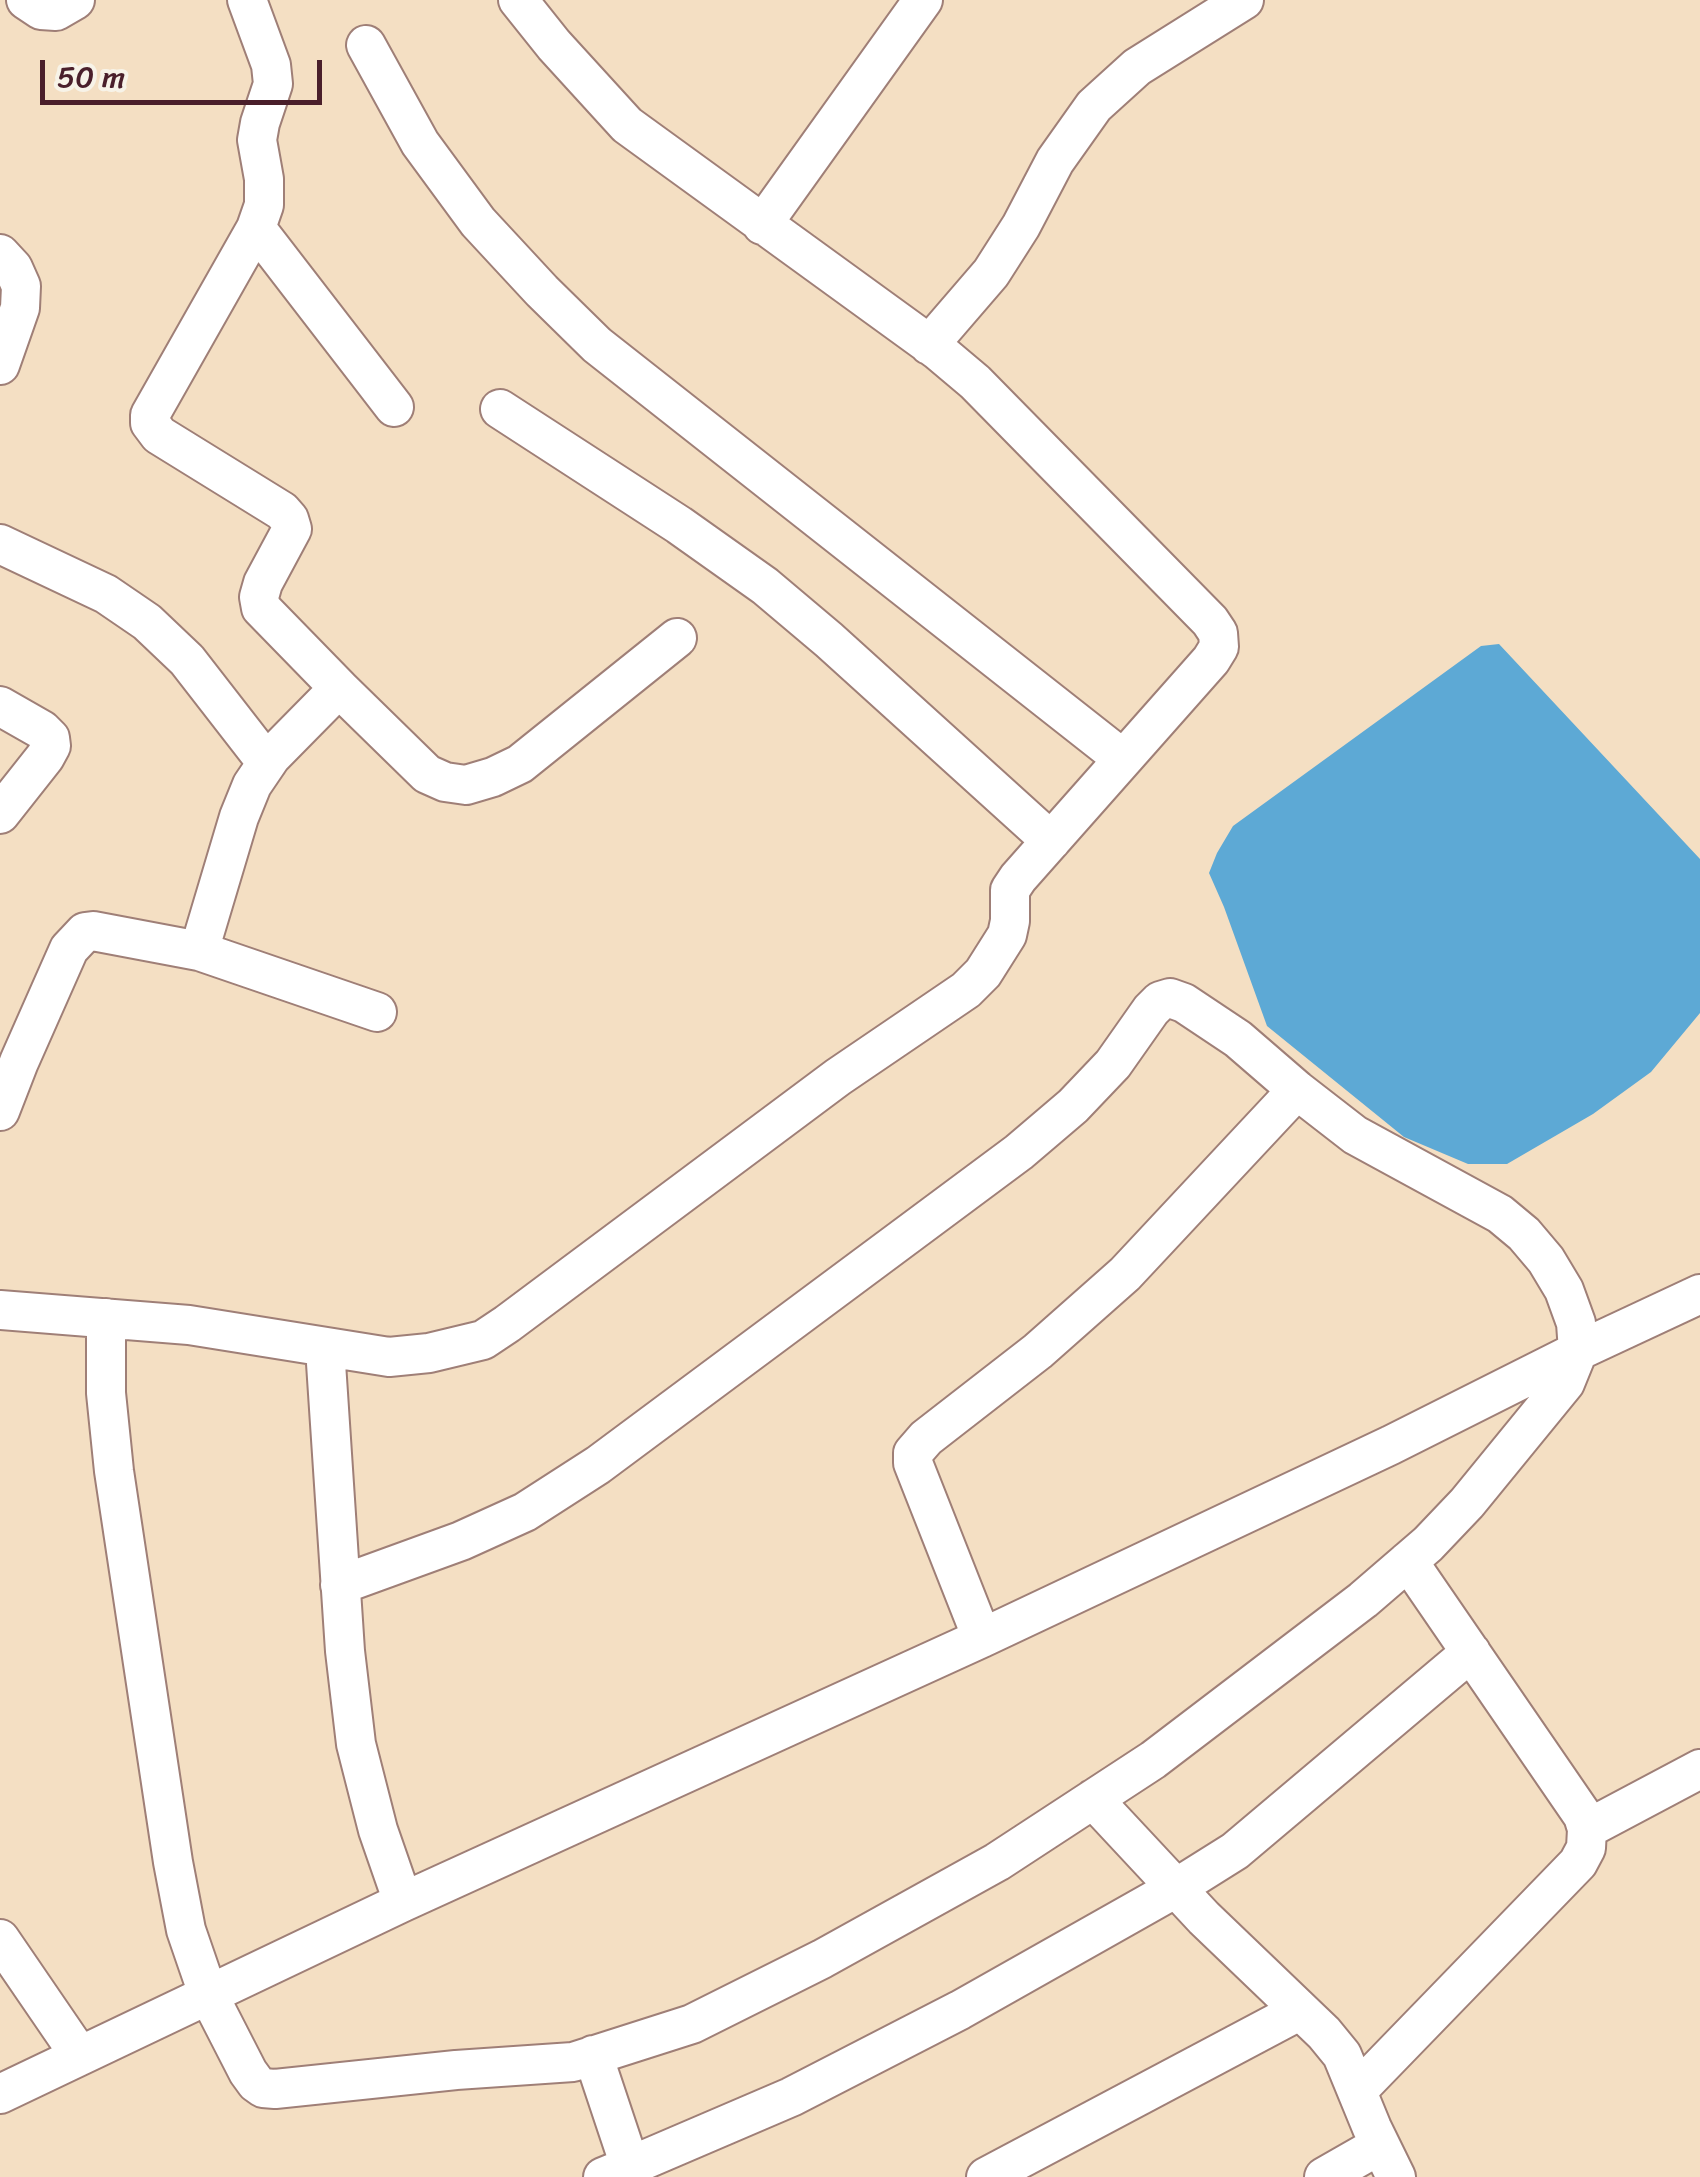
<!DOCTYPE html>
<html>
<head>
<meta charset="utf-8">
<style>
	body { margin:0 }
	#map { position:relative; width:1700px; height:2177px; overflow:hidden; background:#f4dfc3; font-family:Sriracha,sans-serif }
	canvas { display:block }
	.scale { position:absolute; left:40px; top:60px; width:282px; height:45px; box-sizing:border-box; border:5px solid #4a1f2b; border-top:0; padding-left:12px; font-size:30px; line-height:35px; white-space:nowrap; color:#4a1f2b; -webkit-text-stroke:8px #f7f3e8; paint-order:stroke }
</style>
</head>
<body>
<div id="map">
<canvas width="1700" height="2177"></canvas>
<div class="scale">50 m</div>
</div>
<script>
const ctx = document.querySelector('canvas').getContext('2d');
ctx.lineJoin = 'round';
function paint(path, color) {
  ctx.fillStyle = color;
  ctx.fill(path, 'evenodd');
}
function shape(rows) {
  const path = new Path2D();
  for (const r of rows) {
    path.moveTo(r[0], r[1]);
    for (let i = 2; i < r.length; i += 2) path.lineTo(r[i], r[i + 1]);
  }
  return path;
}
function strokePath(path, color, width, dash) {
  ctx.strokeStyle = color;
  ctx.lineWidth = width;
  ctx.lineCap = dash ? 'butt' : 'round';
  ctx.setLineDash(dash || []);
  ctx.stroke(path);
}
paint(shape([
	[1499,644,1700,859,1700,1013,1651,1072,1593,1114,1507,1164,1468,1164,1404,1137,1267,1026,1224,907,1209,873,1217,853,1233,826,1481,646]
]), '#5da9d5');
const minor = shape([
	[26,0,41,10,56,11,75,0],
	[366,45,420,143,478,222,542,291,597,345,1123,759],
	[762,225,923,0],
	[256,228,394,407],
	[0,254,13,268,21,286,20,308,0,365],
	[929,345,991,273,1021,226,1055,161,1094,106,1137,67,1244,0],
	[500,409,679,525,765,586,829,640,1051,841],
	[0,544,106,594,147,622,187,660,267,763],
	[339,688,427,774,445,782,466,785,493,777,520,764,677,638],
	[0,706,42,730,50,738,51,746,45,757,0,814],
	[199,951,377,1012],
	[0,1111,19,1062,69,949,85,932,93,931,199,951,239,817,252,785,271,757,339,688,261,608,259,597,263,583,292,529,289,519,282,511,159,435,150,423,150,415,256,228,264,205,264,179,257,140,260,123,273,84,271,65,247,0],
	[0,1310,189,1325,389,1357,429,1353,483,1340,507,1324,838,1077,966,990,983,973,1007,935,1010,921,1010,890,1018,878,1211,660,1219,647,1218,633,1210,621,975,382,937,350,627,125,554,45,518,0],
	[106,1318,106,1393,114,1471,173,1862,186,1930,208,1994,248,2072,256,2083,263,2088,275,2089,456,2070,573,2062,692,2024,822,1959,997,1862,1153,1760,1363,1600,1428,1544,1467,1503,1565,1383,1578,1351,1576,1323,1564,1290,1546,1260,1524,1234,1500,1214,1355,1135,1297,1090,1238,1039,1184,1003,1170,998,1160,1001,1151,1010,1113,1064,1073,1106,1019,1152,598,1465,525,1512,461,1541,340,1585],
	[325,1348,345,1651,356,1744,378,1830,403,1902],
	[982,1638,913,1463,913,1453,926,1438,1038,1351,1125,1274,1297,1090],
	[1093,1799,1204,1918,1324,2033,1342,2055,1372,2128,1396,2177],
	[1587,1829,1700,1769],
	[0,1939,80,2056],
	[593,2055,630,2166,603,2177],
	[1357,2091,1578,1863,1586,1848,1587,1829,1583,1816,1408,1561],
	[0,2094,403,1902,982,1638,1391,1445,1578,1351,1700,1294],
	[630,2166,791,2097,960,2010,1176,1888,1235,1851,1471,1652],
	[986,2177,1299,2011],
	[1324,2177,1380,2145]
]);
strokePath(minor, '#9f7f77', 42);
strokePath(minor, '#fff', 38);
</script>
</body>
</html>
